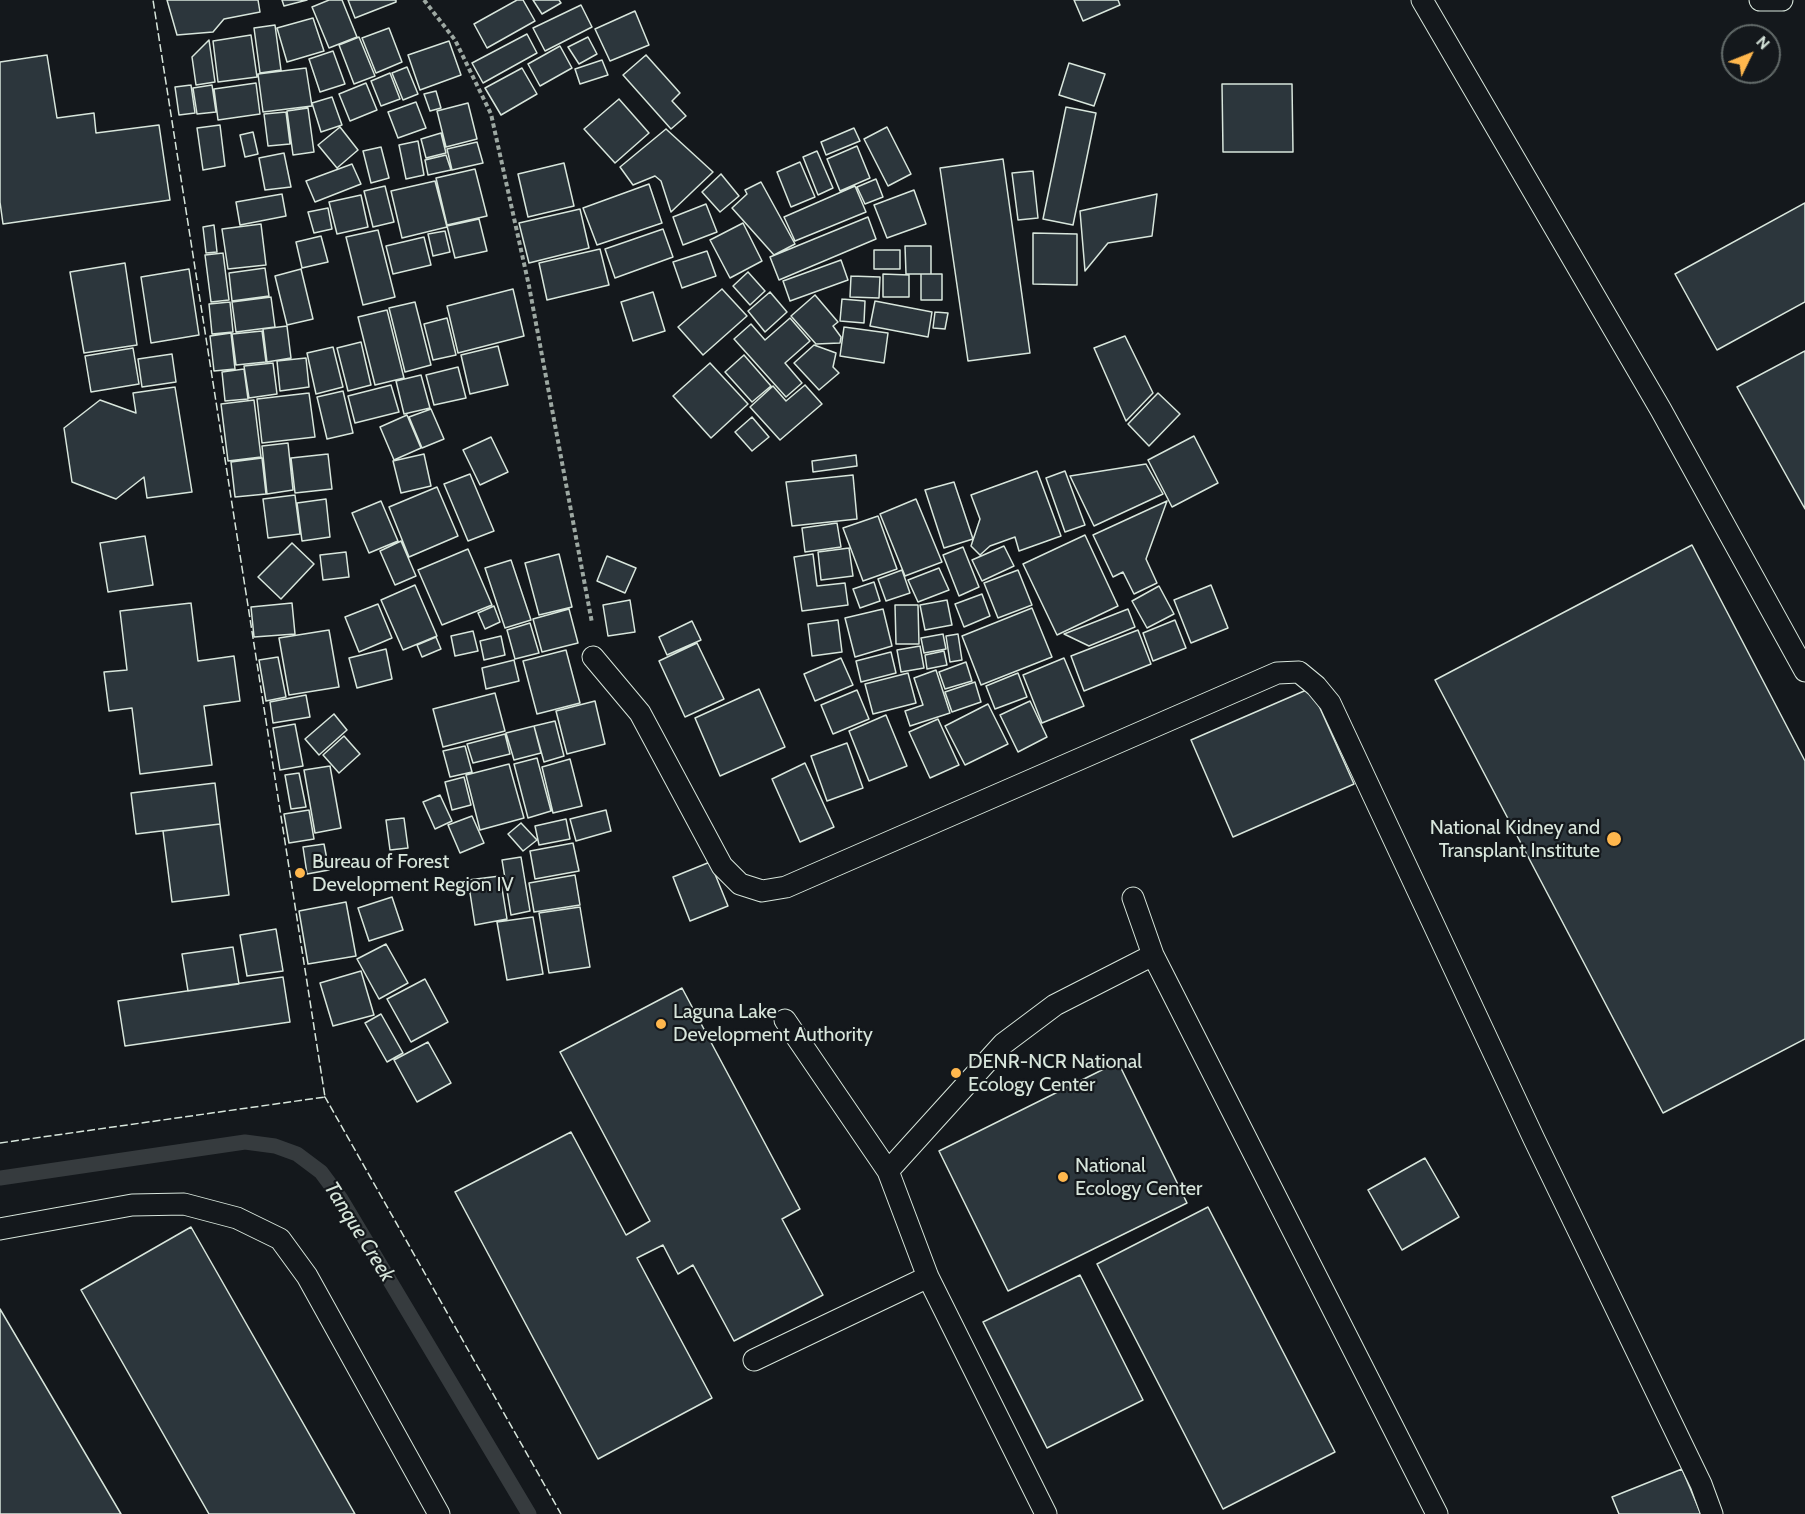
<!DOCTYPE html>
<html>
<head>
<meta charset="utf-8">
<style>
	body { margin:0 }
	#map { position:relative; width:1805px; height:1514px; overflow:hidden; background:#14181c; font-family:Cabin,sans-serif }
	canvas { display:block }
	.north { position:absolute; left:1721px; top:24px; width:60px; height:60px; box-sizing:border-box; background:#14181c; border:2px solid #626a69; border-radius:50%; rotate:47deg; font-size:16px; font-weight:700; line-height:24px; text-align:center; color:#d8e6dc }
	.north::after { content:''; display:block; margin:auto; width:21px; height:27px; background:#ffb74d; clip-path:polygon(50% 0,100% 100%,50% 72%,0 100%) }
</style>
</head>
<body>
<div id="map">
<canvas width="1805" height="1514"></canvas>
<div class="north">N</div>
</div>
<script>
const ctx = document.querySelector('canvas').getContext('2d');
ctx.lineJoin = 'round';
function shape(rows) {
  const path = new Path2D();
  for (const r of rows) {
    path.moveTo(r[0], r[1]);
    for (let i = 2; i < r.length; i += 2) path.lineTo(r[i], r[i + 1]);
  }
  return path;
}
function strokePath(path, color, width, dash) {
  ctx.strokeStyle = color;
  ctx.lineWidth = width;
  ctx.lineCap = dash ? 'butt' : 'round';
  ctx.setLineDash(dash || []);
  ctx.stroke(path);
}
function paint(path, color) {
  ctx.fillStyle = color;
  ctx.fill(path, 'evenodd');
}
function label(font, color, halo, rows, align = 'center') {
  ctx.font = font + ' Cabin,sans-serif';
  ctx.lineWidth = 4.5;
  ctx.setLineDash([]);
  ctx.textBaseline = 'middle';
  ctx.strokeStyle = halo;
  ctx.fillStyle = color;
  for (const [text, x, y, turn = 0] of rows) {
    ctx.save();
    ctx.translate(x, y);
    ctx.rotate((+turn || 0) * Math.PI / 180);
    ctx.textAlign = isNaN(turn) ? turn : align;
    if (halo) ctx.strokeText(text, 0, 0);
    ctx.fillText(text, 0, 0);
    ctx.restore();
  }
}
strokePath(shape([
	[0,1178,245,1142,275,1146,297,1154,321,1172,341,1199,529,1514]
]), '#363b3e', 15);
const building = shape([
	[167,0,258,0,260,12,224,19,213,32,177,35,167,0],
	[282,0,307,0,284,6,282,0],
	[329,0,342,0,357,37,329,48,312,7,329,0],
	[348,0,396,0,396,2,355,18,348,0],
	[517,0,523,0,535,21,487,48,474,24,517,0],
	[533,0,559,0,561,3,542,14,533,0],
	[1074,0,1118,0,1120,5,1083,21,1074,0],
	[581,5,592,27,545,51,533,28,581,5],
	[635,11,649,45,610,61,595,29,635,11],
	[313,18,324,51,287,62,277,28,313,18],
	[275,25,281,70,260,73,254,28,275,25],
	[389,28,402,62,376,73,362,38,389,28],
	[527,34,537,53,483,83,472,63,527,34],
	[251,35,257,77,218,82,213,41,251,35],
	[359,37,375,76,354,84,339,45,359,37],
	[588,37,597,54,579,64,568,47,588,37],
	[209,40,215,82,196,85,192,57,209,40],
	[449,41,461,75,420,90,408,55,449,41],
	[560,46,572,68,540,86,528,64,560,46],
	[333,51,345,84,320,92,309,59,333,51],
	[47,55,57,118,94,113,96,133,159,125,170,200,3,224,0,202,0,62,47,55],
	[646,55,680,93,672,101,686,116,671,129,623,75,646,55],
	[602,60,608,75,580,84,575,69,602,60],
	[1069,63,1105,74,1094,106,1059,95,1069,63],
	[407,67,418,94,403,100,392,73,407,67],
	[306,68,312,106,263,112,258,74,306,68],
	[522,68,537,94,501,115,485,88,522,68],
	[390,73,400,99,381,106,371,81,390,73],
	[256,83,260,114,218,120,214,89,256,83],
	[366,83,377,110,350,121,339,94,366,83],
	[1222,84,1292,84,1293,152,1223,152,1222,84],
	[191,85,195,113,179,115,175,87,191,85],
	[212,85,216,112,197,114,193,88,212,85],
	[436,91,441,108,430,111,424,94,436,91],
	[332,97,342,125,321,132,312,103,332,97],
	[619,99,649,133,615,163,584,129,619,99],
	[416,102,426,128,398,138,388,112,416,102],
	[468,103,477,139,446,147,437,111,468,103],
	[1066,107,1096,113,1073,225,1043,219,1066,107],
	[308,108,314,152,293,155,287,111,308,108],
	[286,112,290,144,268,146,264,114,286,112],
	[220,125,225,166,203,170,197,128,220,125],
	[340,127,358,150,337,168,318,145,340,127],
	[887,127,911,174,888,186,864,139,887,127],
	[854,128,860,141,826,155,821,142,854,128],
	[666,129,713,172,671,212,661,181,655,176,633,185,620,167,666,129],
	[253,132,258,154,245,157,240,135,253,132],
	[441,133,446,153,426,158,421,139,441,133],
	[418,141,424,175,406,179,399,145,418,141],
	[477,142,483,163,452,170,447,149,477,142],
	[857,146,870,178,840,191,827,159,857,146],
	[381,147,389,178,371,183,363,151,381,147],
	[817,151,833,188,818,195,803,157,817,151],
	[284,153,291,187,265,190,259,158,284,153],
	[446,155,451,170,428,175,425,160,446,155],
	[1003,159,1030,353,968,361,940,168,1003,159],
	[800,162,815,197,791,207,777,172,800,162],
	[564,163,574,206,528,217,518,174,564,163],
	[352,164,361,184,315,202,306,181,352,164],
	[475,169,487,216,447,225,436,178,475,169],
	[1033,171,1038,218,1018,220,1012,173,1033,171],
	[721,174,739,196,720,212,702,192,721,174],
	[876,179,883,197,865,204,857,187,876,179],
	[435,181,447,227,402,238,391,191,435,181],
	[761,182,795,244,774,255,732,208,747,194,745,190,761,182],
	[649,184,662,223,597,245,583,208,649,184],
	[385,186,394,222,373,227,364,191,385,186],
	[855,186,866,212,795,241,784,217,855,186],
	[914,190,926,224,887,238,874,205,914,190],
	[282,194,286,216,240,225,236,202,282,194],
	[1157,194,1152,236,1108,243,1085,271,1080,211,1157,194],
	[361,195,368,227,337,234,329,202,361,195],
	[1805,203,1805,302,1717,350,1675,274,1805,203],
	[706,204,717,232,683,245,673,217,706,204],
	[328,208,332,229,314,233,308,212,328,208],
	[580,209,589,248,529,263,519,223,580,209],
	[868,217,876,239,779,280,770,257,868,217],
	[479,219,487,251,455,258,447,226,479,219],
	[743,223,762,261,730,278,710,240,743,223],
	[261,224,266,265,228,269,222,229,261,224],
	[214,225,217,252,206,253,203,227,214,225],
	[663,229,673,257,615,278,605,249,663,229],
	[378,230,395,297,363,305,346,237,378,230],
	[445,231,450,252,433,256,428,234,445,231],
	[1033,233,1077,234,1077,285,1033,284,1033,233],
	[321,236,328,262,302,268,296,242,321,236],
	[424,237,431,265,393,274,386,246,424,237],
	[905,246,931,246,931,274,906,274,905,246],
	[600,249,609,285,547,300,539,263,600,249],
	[874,250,900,250,900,269,874,269,874,250],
	[707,251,716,276,682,288,673,262,707,251],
	[223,253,229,300,211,302,205,255,223,253],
	[841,260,848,280,790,301,783,281,841,260],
	[125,263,137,345,84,353,70,272,125,263],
	[265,268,269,296,232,301,229,273,265,268],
	[189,269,199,335,151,343,141,277,189,269],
	[301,269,313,319,287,325,275,276,301,269],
	[748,272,765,291,750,305,733,286,748,272],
	[883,274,909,275,909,297,883,297,883,274],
	[921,274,942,274,942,300,921,300,921,274],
	[851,276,880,277,879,298,850,297,851,276],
	[513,289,524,336,458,353,447,306,513,289],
	[722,289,747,316,703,355,678,327,722,289],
	[653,292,665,331,633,341,621,302,653,292],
	[770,292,787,312,765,332,748,311,770,292],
	[815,295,838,322,833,326,841,337,840,343,816,344,791,316,815,295],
	[271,297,275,327,236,332,232,302,271,297],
	[842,299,865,301,864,323,840,321,842,299],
	[875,301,932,312,928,337,870,326,875,301],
	[230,302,233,332,212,334,209,304,230,302],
	[415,302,431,365,405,372,389,308,415,302],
	[387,310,404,378,375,385,358,317,387,310],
	[935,312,948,313,945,329,933,328,935,312],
	[447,318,456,355,433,360,424,324,447,318],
	[790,318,810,341,785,363,802,383,786,397,734,339,751,324,765,340,790,318],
	[287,326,291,358,267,362,263,329,287,326],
	[844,327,888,333,884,363,840,356,844,327],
	[262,331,266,362,236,365,232,334,262,331],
	[231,333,235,369,214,371,210,336,231,333],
	[1125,336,1153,393,1126,421,1094,348,1125,336],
	[361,342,371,385,348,391,337,348,361,342],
	[814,345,836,353,833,367,839,373,819,390,794,363,814,345],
	[498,346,508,385,470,394,461,355,498,346],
	[333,347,343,387,316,394,307,353,333,347],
	[133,348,139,384,91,392,85,356,133,348],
	[1805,351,1805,509,1737,387,1805,351],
	[172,354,176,382,142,387,138,359,172,354],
	[744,355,771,386,752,402,725,372,744,355],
	[306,358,309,387,280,391,277,361,306,358],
	[273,363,277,394,249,398,244,366,273,363],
	[710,363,748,404,711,438,673,396,710,363],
	[458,367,466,398,434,405,426,375,458,367],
	[244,369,248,399,225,401,222,372,244,369],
	[421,375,430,408,404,414,396,381,421,375],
	[391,385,399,412,355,423,348,396,391,385],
	[805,385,822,404,780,440,750,407,773,386,786,401,805,385],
	[175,387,192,492,147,498,144,477,116,499,72,482,64,428,100,400,136,413,133,393,175,387],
	[343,391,353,433,327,439,317,397,343,391],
	[309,393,315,437,262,443,257,399,309,393],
	[1158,393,1180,414,1149,446,1128,424,1158,393],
	[254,400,261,457,228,461,221,404,254,400],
	[431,409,444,439,422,448,409,417,431,409],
	[407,415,421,448,394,460,380,427,407,415],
	[752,417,769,437,752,451,735,432,752,417],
	[1194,436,1218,483,1172,507,1148,460,1194,436],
	[491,437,508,472,480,485,463,450,491,437],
	[288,443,293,490,267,494,262,446,288,443],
	[328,454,332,489,295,493,291,458,328,454],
	[424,454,431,486,401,493,393,461,424,454],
	[856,455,857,466,813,472,812,461,856,455],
	[262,458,266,494,235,497,231,462,262,458],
	[1146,464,1163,494,1094,526,1070,476,1146,464],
	[1037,471,1061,536,1019,551,1015,537,990,546,980,555,971,546,980,519,971,495,1037,471],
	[1065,471,1085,525,1065,532,1046,478,1065,471],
	[470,474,494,531,468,541,444,484,470,474],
	[853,475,857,519,792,526,786,482,853,475],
	[954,482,973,539,944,548,925,490,954,482],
	[437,487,458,536,409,557,389,507,437,487],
	[295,495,300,534,268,538,263,499,295,495],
	[326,499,330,537,302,541,297,503,326,499],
	[916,499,942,562,905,576,880,514,916,499],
	[381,501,398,541,369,553,352,513,381,501],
	[1167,501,1146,559,1157,583,1134,594,1123,572,1113,577,1093,535,1167,501],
	[878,516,897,569,863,581,843,528,878,516],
	[837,523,841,547,805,552,802,528,837,523],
	[1085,535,1118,606,1057,635,1023,564,1085,535],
	[145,536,153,585,108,592,100,543,145,536],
	[401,541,416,576,395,585,380,551,401,541],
	[292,543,314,564,281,599,258,577,292,543],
	[1692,545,1805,761,1805,1039,1663,1113,1435,680,1692,545],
	[1004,546,1014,566,982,581,972,560,1004,546],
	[963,547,979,587,959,596,943,555,963,547],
	[849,548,853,576,821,580,818,552,849,548],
	[468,549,492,605,442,625,418,570,468,549],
	[346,552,349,577,323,580,320,555,346,552],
	[559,554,572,607,539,615,525,563,559,554],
	[813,554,817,586,845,583,848,605,802,611,794,557,813,554],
	[607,556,636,568,625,593,597,581,607,556],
	[511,560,531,620,505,628,485,568,511,560],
	[939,568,949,590,918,602,908,580,939,568],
	[902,570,910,593,886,601,878,579,902,570],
	[1018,570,1032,605,998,618,984,583,1018,570],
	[874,582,880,601,860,608,853,589,874,582],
	[415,585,437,636,403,650,381,600,415,585],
	[1211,585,1228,628,1191,643,1174,600,1211,585],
	[1159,586,1174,614,1147,628,1132,601,1159,586],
	[982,594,990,616,964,627,955,604,982,594],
	[630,600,635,632,608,636,603,605,630,600],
	[947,600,952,625,925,630,920,605,947,600],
	[191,603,198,661,234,656,240,701,204,706,212,765,140,774,132,708,109,711,104,672,127,670,120,611,191,603],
	[292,603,295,634,254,637,251,607,292,603],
	[378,604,392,638,359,652,345,617,378,604],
	[895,605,918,605,919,644,896,644,895,605],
	[494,606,500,622,485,629,478,613,494,606],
	[1032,608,1052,657,981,685,962,636,1032,608],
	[569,609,578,643,542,652,533,619,569,609],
	[883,609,892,646,855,657,845,618,883,609],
	[1128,609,1135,627,1089,646,1064,634,1128,609],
	[838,620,842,652,812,656,808,624,838,620],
	[1175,620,1186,648,1153,661,1143,633,1175,620],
	[692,621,701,640,667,655,659,637,692,621],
	[530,623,539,653,515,659,507,630,530,623],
	[329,630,339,687,289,695,279,638,329,630],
	[1138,630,1151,664,1084,691,1071,656,1138,630],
	[473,631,478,651,455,656,451,636,473,631],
	[943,634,946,649,924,653,921,638,943,634],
	[958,634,962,660,950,662,946,636,958,634],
	[501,636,505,655,484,660,480,641,501,636],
	[436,637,441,649,422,657,417,645,436,637],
	[697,643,724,699,685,717,659,661,697,643],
	[920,646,924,668,901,672,897,650,920,646],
	[386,649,392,679,357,688,349,658,386,649],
	[566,650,580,703,537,714,523,661,566,650],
	[944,651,947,665,927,669,925,655,944,651],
	[891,652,896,673,861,682,856,661,891,652],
	[278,657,286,697,266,701,259,660,278,657],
	[841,658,853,685,815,701,804,674,841,658],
	[1064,658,1084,706,1042,723,1023,675,1064,658],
	[514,660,519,681,486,689,482,668,514,660],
	[966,662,972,681,945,689,939,672,966,662],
	[936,670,950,713,910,726,905,711,923,705,914,678,936,670],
	[908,673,916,703,873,714,865,684,908,673],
	[1018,673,1027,697,995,709,986,686,1018,673],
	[975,682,981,702,952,712,945,692,975,682],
	[1311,688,1354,784,1233,837,1191,740,1311,688],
	[759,689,785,747,720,776,695,718,759,689],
	[857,690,869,719,833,734,821,705,857,690],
	[495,693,505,731,443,747,433,709,495,693],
	[306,695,310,717,273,723,270,702,306,695],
	[595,701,605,744,567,754,556,711,595,701],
	[1030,701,1047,737,1018,752,1000,715,1030,701],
	[988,704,1008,744,965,765,945,726,988,704],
	[334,714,347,730,319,755,305,739,334,714],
	[886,715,907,766,869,781,849,731,886,715],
	[938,719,959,765,930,778,909,732,938,719],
	[555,721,564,756,544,762,534,726,555,721],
	[295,724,303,766,280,770,273,728,295,724],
	[534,726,541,753,514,760,506,733,534,726],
	[505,734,510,754,473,763,467,744,505,734],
	[344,736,360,754,339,773,323,755,344,736],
	[847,743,863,788,827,801,811,756,847,743],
	[465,746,472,772,450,777,443,751,465,746],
	[537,758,551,811,528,818,514,764,537,758],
	[570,759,582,806,553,813,542,767,570,759],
	[805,763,834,827,800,842,772,779,805,763],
	[509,764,524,818,480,830,466,775,509,764],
	[330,766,341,828,315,833,304,770,330,766],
	[299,773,306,807,291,809,285,775,299,773],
	[464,777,471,805,452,810,445,782,464,777],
	[215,783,220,824,136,834,131,793,215,783],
	[440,795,452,821,435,829,423,802,440,795],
	[309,810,314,839,289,843,284,814,309,810],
	[606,810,611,831,576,841,570,819,606,810],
	[472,816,484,843,460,853,448,825,472,816],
	[404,818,408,848,390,850,386,820,404,818],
	[566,819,570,839,539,845,535,826,566,819],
	[521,823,537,840,523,851,508,834,521,823],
	[220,824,229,895,172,902,163,831,220,824],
	[573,843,579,871,535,879,530,851,573,843],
	[324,844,329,870,307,874,303,847,324,844],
	[521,857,530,911,511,915,502,860,521,857],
	[710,862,728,906,690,921,673,877,710,862],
	[575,875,580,905,534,912,529,883,575,875],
	[500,876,507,919,475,925,468,880,500,876],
	[392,897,403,930,369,941,358,908,392,897],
	[346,902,356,956,308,964,299,911,346,902],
	[580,907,590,967,549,973,539,913,580,907],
	[533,917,543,974,507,980,497,922,533,917],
	[276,929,283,971,247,976,240,935,276,929],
	[386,944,408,983,379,999,357,959,386,944],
	[233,947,239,984,188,991,182,954,233,947],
	[361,971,374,1015,333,1026,320,983,361,971],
	[283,977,290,1022,125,1046,118,1001,283,977],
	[425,979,448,1022,411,1042,387,999,425,979],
	[682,988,800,1209,782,1219,823,1295,734,1341,693,1265,678,1274,663,1245,637,1258,712,1398,598,1459,455,1192,571,1132,626,1235,650,1221,560,1052,682,988],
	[381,1014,403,1053,387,1062,365,1023,381,1014],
	[428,1042,451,1083,417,1102,394,1060,428,1042],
	[1118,1062,1187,1203,1008,1291,939,1151,1118,1062],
	[1425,1158,1459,1217,1402,1250,1368,1190,1425,1158],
	[1208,1207,1335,1452,1223,1509,1097,1264,1208,1207],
	[191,1227,355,1514,209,1514,81,1290,191,1227],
	[1080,1275,1143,1400,1047,1448,983,1322,1080,1275],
	[0,1309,121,1514,0,1514,0,1309],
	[1682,1469,1701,1514,1619,1514,1612,1497,1682,1469]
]);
paint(building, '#2c363c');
strokePath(building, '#d8e6dc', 1.5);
const lane = shape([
	[1422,0,1661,410,1805,671],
	[1760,0,1782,0],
	[593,657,640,713,722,866,740,884,762,891,786,887,1277,673,1299,672,1316,686,1330,703,1534,1139,1701,1484,1712,1514],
	[1133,898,1153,955,1437,1514],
	[785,1020,888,1171,928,1277,1046,1514],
	[888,1171,1003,1044,1055,1005,1153,955],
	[0,1229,132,1205,184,1204,237,1218,280,1239,307,1276,439,1514],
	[754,1360,928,1277]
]);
strokePath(lane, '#d8e6dc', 23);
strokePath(shape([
	[424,0,455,40,491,114,529,286,592,623]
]), '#9da8a2', 4, [4.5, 3]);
strokePath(lane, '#14181c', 21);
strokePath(shape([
	[324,1097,325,1097,561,1514],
	[0,1143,325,1097,153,0]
]), '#d8e6dc', 1.5, [8, 3]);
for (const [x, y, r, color] of [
	[1614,839,8,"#ffb74d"],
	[300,873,6,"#ffb74d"],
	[661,1024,6,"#ffb74d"],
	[956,1073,6,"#ffb74d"],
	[1063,1177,6,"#ffb74d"]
]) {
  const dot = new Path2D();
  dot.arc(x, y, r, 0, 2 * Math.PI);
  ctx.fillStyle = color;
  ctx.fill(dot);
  strokePath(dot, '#14181c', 2);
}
label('20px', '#d8e6dc', '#14181c', [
	["National Kidney and",1600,828,"right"],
	["Transplant Institute",1600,851,"right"],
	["Bureau of Forest",312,862],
	["Development Region IV",312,885],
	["Laguna Lake",673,1012],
	["Development Authority",673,1035],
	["DENR-NCR National",968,1062],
	["Ecology Center",968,1085],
	["National",1075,1166],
	["Ecology Center",1075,1189]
], 'left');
label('italic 21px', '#d8e6dc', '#14181c', [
	["Tanque Creek",359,1232,58]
]);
</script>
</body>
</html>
